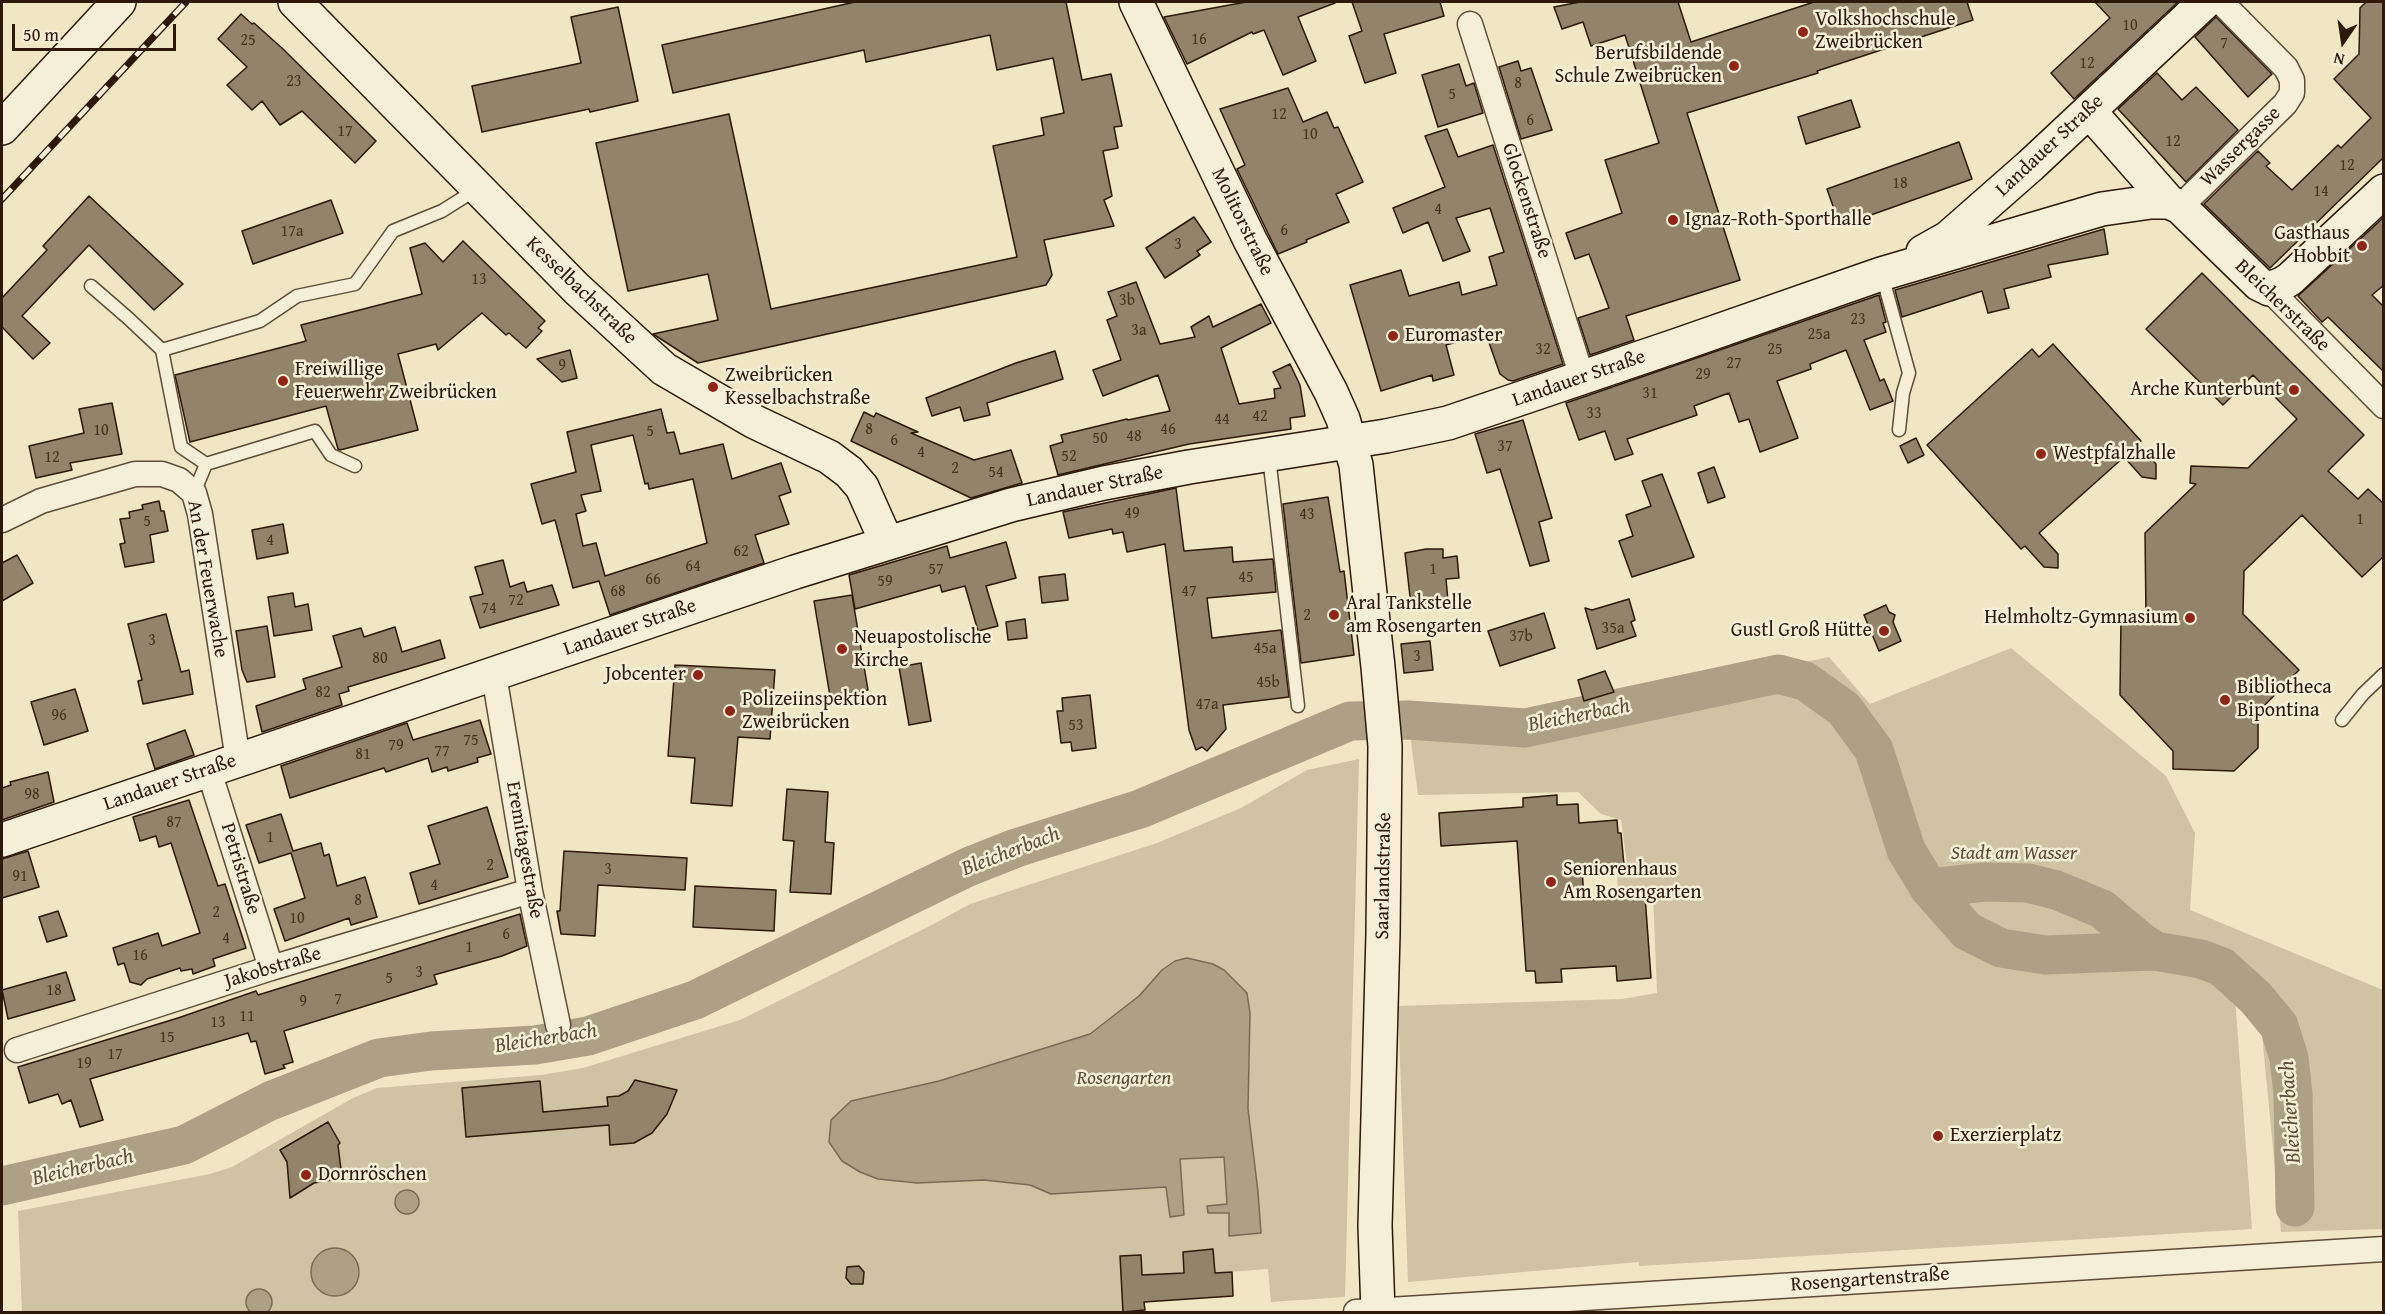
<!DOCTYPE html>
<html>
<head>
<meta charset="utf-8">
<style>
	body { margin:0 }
	#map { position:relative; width:2385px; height:1314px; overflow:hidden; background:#f0e6c3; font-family:"Gentium Book Plus",serif }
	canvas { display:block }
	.frame { position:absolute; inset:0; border:3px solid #2d1809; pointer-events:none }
	.north { position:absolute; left:2313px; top:12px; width:60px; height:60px; -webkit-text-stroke:4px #f5efd8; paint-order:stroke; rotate:193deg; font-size:16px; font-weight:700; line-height:24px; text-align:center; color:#2d1809 }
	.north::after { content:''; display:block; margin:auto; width:21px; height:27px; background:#2d1809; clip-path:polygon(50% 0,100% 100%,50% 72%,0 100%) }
	.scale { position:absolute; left:12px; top:24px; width:164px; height:27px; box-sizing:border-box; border:3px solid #2d1809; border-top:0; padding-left:8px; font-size:18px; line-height:21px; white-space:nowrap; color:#2d1809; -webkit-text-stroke:4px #f5efd8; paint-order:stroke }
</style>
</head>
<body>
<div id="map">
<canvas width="2385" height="1314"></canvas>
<div class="frame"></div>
<div class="north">N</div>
<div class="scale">50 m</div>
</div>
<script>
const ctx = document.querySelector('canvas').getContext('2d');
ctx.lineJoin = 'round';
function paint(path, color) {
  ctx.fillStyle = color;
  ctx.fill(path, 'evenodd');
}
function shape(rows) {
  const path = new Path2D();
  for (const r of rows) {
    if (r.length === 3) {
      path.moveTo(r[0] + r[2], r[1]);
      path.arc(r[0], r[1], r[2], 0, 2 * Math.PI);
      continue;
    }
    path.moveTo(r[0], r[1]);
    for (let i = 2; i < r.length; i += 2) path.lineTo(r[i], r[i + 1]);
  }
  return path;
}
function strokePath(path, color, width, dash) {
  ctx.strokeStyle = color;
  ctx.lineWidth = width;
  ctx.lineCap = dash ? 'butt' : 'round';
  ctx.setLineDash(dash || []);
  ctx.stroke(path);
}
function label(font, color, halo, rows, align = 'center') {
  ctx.font = font + ' "Gentium Book Plus",serif';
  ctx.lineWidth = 5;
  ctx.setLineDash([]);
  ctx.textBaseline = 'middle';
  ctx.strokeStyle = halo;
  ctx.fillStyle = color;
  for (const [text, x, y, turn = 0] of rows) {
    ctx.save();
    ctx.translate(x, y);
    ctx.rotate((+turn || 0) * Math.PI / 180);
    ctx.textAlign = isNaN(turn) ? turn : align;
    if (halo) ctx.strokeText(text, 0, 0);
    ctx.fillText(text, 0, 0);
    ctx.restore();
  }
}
paint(shape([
	[2011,648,2166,776,2195,833,2190,910,2383,990,2383,1229,2281,1232,2261,1024,2235,997,2252,1229,1639,1266,1639,1262,1408,1282,1398,1006,1622,999,1657,993,1653,892,1618,891,1617,869,1627,864,1621,820,1601,814,1578,792,1418,795,1407,711,1497,720,1560,714,1829,657,1870,704],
	[1359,759,1345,1297,1271,1302,1268,1269,1215,1273,1144,1293,1145,1310,1117,1312,22,1312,18,1211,210,1174,232,1167,353,1098,377,1088,541,1075,583,1068,740,1020,928,927,970,904,1157,843,1241,808,1307,770]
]), '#cfc3a3');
const water = shape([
	[1187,958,1213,964,1224,970,1247,993,1250,1013,1248,1109,1258,1192,1261,1233,1229,1236,1229,1213,1208,1213,1207,1206,1227,1204,1224,1157,1180,1159,1184,1215,1170,1217,1166,1187,1051,1194,1030,1185,984,1180,917,1183,878,1179,860,1172,842,1161,829,1142,831,1120,851,1101,939,1081,1090,1034,1139,996,1162,970,1175,961,1187,958],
	[407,1202,12],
	[335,1272,24],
	[259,1302,13]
]);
paint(water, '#aea084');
strokePath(water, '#7a6a53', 1.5);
strokePath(shape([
	[1929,888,1967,931,2001,948,2045,955,2155,951],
	[2,1186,184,1145,270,1101,379,1058,431,1051,535,1045,588,1036,695,1000,968,867,1016,848,1140,809,1350,721,1408,720,1525,728,1778,674,1805,681,1844,709,1874,750,1906,850,1929,888,1985,882,2028,883,2056,890,2102,909,2140,941,2155,951,2201,959,2222,967,2256,998,2279,1026,2289,1058,2293,1094,2295,1207]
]), '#aea084', 39);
const building = shape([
	[855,2,1066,2,1082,80,1111,74,1122,126,1114,127,1118,148,1103,151,1112,196,1104,200,1114,226,1044,240,1052,275,1046,285,698,363,653,334,718,320,708,274,628,291,596,143,729,114,771,309,1017,257,993,146,1044,135,1041,118,1064,113,1053,58,997,70,990,35,866,62,864,50,673,93,662,45,855,2],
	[1246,2,1335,2,1335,3,1298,17,1316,61,1283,75,1264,30,1253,34,1252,32,1187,64,1164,17,1246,2],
	[1352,2,1440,2,1444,16,1384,34,1396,73,1365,83,1349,36,1362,31,1352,2],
	[1580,2,1678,2,1691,42,1814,2,1967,2,1973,20,1817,71,1818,73,1687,113,1740,280,1626,316,1634,340,1590,355,1578,318,1609,308,1589,254,1575,259,1566,233,1622,213,1605,160,1659,143,1625,35,1591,46,1583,22,1562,29,1554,7,1580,2],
	[2095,2,2178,2,2074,99,2051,73,2110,18,2095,2],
	[2366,2,2384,2,2384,157,2270,268,2204,204,2258,151,2270,163,2266,166,2292,190,2338,145,2341,148,2371,118,2334,79,2359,54,2360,8,2366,2],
	[618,7,638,101,590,112,589,109,482,132,472,86,581,63,571,17,618,7],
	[241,14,252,24,254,23,283,49,376,141,355,163,302,111,280,125,262,101,252,110,227,85,247,67,218,39,241,14],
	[2216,17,2272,74,2248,97,2195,37,2216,17],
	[1518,61,1521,71,1531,68,1552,130,1521,139,1499,67,1518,61],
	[1459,64,1466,86,1474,83,1483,113,1438,127,1422,75,1459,64],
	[2157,73,2182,100,2196,87,2238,130,2186,182,2118,109,2157,73],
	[1288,88,1303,122,1327,112,1334,128,1338,127,1363,182,1336,194,1349,222,1306,240,1307,242,1278,254,1237,169,1245,165,1220,109,1288,88],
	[1851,100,1860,127,1806,144,1798,117,1851,100],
	[1447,129,1458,157,1493,145,1563,364,1513,381,1508,380,1500,374,1486,334,1446,345,1454,375,1433,381,1432,375,1381,391,1350,285,1401,270,1409,296,1459,282,1462,295,1497,285,1489,257,1504,252,1490,208,1456,218,1470,251,1443,261,1428,222,1403,233,1393,208,1445,187,1425,136,1447,129],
	[1959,142,1972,179,1840,226,1827,189,1959,142],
	[89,196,183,284,154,310,89,245,22,316,50,343,33,359,2,327,2,298,47,250,43,246,89,196],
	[331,200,343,233,253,264,242,231,331,200],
	[1194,217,1211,242,1197,251,1200,255,1165,278,1146,248,1194,217],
	[2384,217,2384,285,2372,295,2384,307,2384,372,2328,317,2322,322,2298,296,2384,217],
	[2104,229,2108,254,2048,265,2051,277,2004,289,2009,308,1988,313,1982,291,1902,317,1895,290,2104,229],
	[463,241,545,321,538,328,542,331,526,348,509,333,506,335,482,313,438,350,436,344,398,354,418,430,340,450,338,449,326,406,190,442,175,375,306,341,301,325,422,294,410,248,425,243,443,262,463,241],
	[2202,273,2364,435,2328,471,2358,499,2368,489,2384,504,2384,556,2362,577,2302,515,2244,571,2243,614,2299,670,2258,712,2258,748,2234,771,2173,769,2173,751,2120,695,2121,618,2146,617,2145,533,2196,484,2190,483,2191,466,2248,468,2297,419,2253,375,2223,405,2146,329,2202,273],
	[1136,282,1160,344,1195,337,1191,327,1209,316,1213,327,1261,304,1271,323,1221,348,1239,404,1275,398,1274,389,1281,388,1273,372,1290,364,1300,385,1305,416,1290,418,1291,429,1189,444,1058,475,1050,446,1063,442,1061,435,1127,419,1128,420,1170,411,1158,375,1103,396,1093,370,1121,360,1107,320,1117,316,1108,292,1136,282],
	[1879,295,1886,322,1883,323,1886,332,1864,340,1880,381,1884,379,1893,401,1870,410,1846,350,1810,364,1811,369,1777,381,1798,438,1760,452,1749,419,1739,422,1729,393,1694,406,1697,415,1627,439,1633,454,1615,460,1605,431,1579,440,1566,403,1879,295],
	[2053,344,2141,441,2138,444,2156,464,2156,479,2142,477,2124,457,2039,533,2058,554,2058,568,2044,567,2025,546,2021,549,1927,445,2032,349,2039,357,2053,344],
	[570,350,577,378,562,382,537,359,570,350],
	[1055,351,1063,379,987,403,990,415,964,421,960,407,932,416,926,398,1016,363,1055,351],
	[112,403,122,454,70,463,72,470,36,478,29,446,84,433,79,409,112,403],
	[661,409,667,433,674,432,680,454,723,444,732,479,781,463,791,492,779,496,789,524,755,535,764,563,610,615,599,581,573,588,555,520,542,524,531,484,576,472,567,432,661,409],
	[633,435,645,484,648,483,649,489,693,479,707,543,605,576,596,543,583,546,576,514,586,511,581,495,601,491,591,445,633,435],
	[864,412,874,417,876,413,918,432,911,433,974,460,1011,450,1022,483,971,498,851,441,864,412],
	[1523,420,1552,518,1539,522,1549,561,1530,566,1500,469,1487,473,1475,434,1523,420],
	[1916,438,1924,455,1908,463,1900,446,1916,438],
	[1714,467,1725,497,1708,503,1698,473,1714,467],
	[1662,474,1694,557,1632,577,1619,541,1633,536,1626,515,1651,506,1642,481,1662,474],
	[1176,488,1184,551,1232,547,1233,562,1273,559,1276,592,1207,598,1212,638,1281,630,1289,697,1223,705,1226,729,1207,751,1202,747,1196,750,1189,730,1165,544,1127,552,1123,532,1113,534,1112,529,1069,538,1063,512,1176,488],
	[1328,497,1340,572,1344,571,1354,655,1301,663,1283,504,1328,497],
	[159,501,161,511,164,511,168,531,150,535,154,562,125,567,120,544,125,543,120,519,130,518,129,512,143,509,142,505,159,501],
	[283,524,288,553,257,559,252,530,283,524],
	[1006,542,1016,578,986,586,998,626,978,631,965,586,942,592,940,585,855,609,849,575,947,546,950,558,1006,542],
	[1426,549,1443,549,1443,558,1457,556,1459,578,1446,579,1448,601,1411,605,1405,553,1426,549],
	[17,555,33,583,2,601,2,563,17,555],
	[503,560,510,587,524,582,527,592,552,585,559,605,480,628,470,597,483,594,475,567,503,560],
	[1065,574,1068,600,1042,603,1039,577,1065,574],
	[293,593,295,607,308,604,312,630,274,636,268,597,293,593],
	[852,595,868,690,830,696,814,601,852,595],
	[1629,599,1635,620,1631,622,1636,636,1597,649,1585,608,1592,610,1629,599],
	[1886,605,1889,612,1895,615,1893,622,1901,641,1879,651,1864,615,1886,605],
	[1544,613,1555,648,1500,666,1488,631,1544,613],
	[166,614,181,672,189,670,193,694,143,704,138,681,142,680,128,624,166,614],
	[1025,619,1027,638,1008,640,1006,622,1025,619],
	[267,626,275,677,247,682,242,670,236,631,267,626],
	[395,627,402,652,440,640,445,658,348,687,349,691,339,694,342,705,262,732,256,706,306,689,303,679,342,667,333,636,361,628,364,637,395,627],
	[1430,641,1433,670,1404,673,1401,644,1430,641],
	[921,663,931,721,909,725,899,667,921,663],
	[675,665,775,670,770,739,738,737,732,806,691,803,695,758,668,756,675,665],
	[1605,671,1614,692,1584,701,1578,680,1605,671],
	[75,689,88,731,44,745,31,702,75,689],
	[1090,695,1096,748,1072,751,1071,742,1061,743,1057,711,1063,711,1062,698,1090,695],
	[480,720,491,754,477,758,478,762,448,771,447,767,432,772,428,758,386,772,384,768,290,798,281,766,407,723,413,740,480,720],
	[185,730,194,755,155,769,147,744,185,730],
	[48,772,54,802,2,820,2,788,11,785,10,782,48,772],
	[787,789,828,792,825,842,834,843,831,894,790,892,794,841,783,840,787,789],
	[1557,795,1557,805,1578,804,1579,823,1617,820,1618,833,1621,833,1624,865,1582,867,1584,900,1645,896,1651,978,1617,981,1616,966,1561,969,1562,982,1536,983,1535,971,1526,971,1517,841,1441,846,1439,813,1523,807,1523,798,1557,795],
	[189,800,218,886,225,884,246,948,213,959,215,966,193,974,192,969,181,971,180,968,147,979,141,985,130,982,124,963,118,965,113,948,158,933,162,946,200,933,171,843,159,847,156,836,140,841,133,817,189,800],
	[487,807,508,877,419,904,410,873,440,864,428,826,487,807],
	[281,814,293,851,321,843,324,856,329,854,337,886,365,877,377,917,351,925,349,918,285,941,274,909,305,898,291,853,259,863,246,825,281,814],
	[28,851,39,887,2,898,2,859,28,851],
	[564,851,687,858,685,890,598,885,595,936,561,934,557,911,560,911,564,851],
	[695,886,776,890,774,931,693,927,695,886],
	[58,911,67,936,47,942,39,917,58,911],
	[520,914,527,946,502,956,434,975,437,984,284,1031,293,1062,283,1065,285,1068,265,1074,256,1041,251,1042,248,1033,90,1079,103,1120,80,1127,71,1100,62,1104,58,1094,29,1103,18,1067,178,1018,256,991,258,995,520,914],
	[66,972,75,1000,8,1019,2,990,66,972],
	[635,1080,677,1090,667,1114,652,1133,634,1143,610,1145,609,1125,466,1137,462,1088,540,1081,543,1112,608,1106,607,1097,619,1096,628,1091,635,1080],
	[328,1122,340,1143,338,1145,342,1178,314,1183,290,1198,287,1162,280,1150,328,1122],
	[1213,1249,1215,1273,1232,1272,1233,1296,1144,1302,1145,1310,1123,1312,1120,1256,1141,1255,1142,1275,1184,1273,1183,1252,1213,1249],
	[859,1266,864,1272,863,1284,851,1284,846,1278,847,1267,859,1266]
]);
paint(building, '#92836a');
strokePath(building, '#2d1809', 1.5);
const lane = shape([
	[1882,275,1909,373,1903,393,1899,430],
	[91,286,128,318,162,350],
	[1269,457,1298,706],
	[355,466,331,455,315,431,206,464,181,447,162,350,260,321,297,296,355,284,393,231,442,211,477,189],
	[194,493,206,464],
	[2342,720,2363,694,2384,674]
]);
const street = shape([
	[1470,24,1582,377],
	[2180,207,2285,104,2292,93,2292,80,2286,68,2221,2],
	[2269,289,2384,406],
	[2,520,41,501,135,474,162,474,179,480,194,493,200,514,238,760],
	[494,675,530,891,558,1025],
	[209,771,271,968],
	[17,1050,271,968,530,891],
	[1356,1312,2384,1249]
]);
const secondary = shape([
	[295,2,577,289,664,369,753,421,829,457,849,472,862,487,887,543],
	[1136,2,1250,240,1331,392,1343,419,1356,465,1378,667,1385,746,1383,934,1375,1226,1378,1312],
	[2089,111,2169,202],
	[2,128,119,2],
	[1923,252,1948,238,2031,165,2205,2],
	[2,840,795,572,1011,505,1104,483,1189,467,1386,436,1448,423,1678,345,1881,274,2102,209,2151,202,2169,202,2180,207,2259,284,2269,289,2282,284,2290,279,2384,191]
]);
strokePath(lane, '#5e4c38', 15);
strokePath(street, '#5e4c38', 27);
strokePath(secondary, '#2d1809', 36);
strokePath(lane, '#f5efd8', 12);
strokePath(street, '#f5efd8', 24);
strokePath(secondary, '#f5efd8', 33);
const rail = shape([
	[2,199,186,2]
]);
strokePath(rail, '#2d1809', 7);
strokePath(rail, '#f5efd8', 4.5, [14]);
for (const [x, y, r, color] of [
	[1803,32,6,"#8f2418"],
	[1734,66,6,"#8f2418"],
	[1673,220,6,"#8f2418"],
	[2362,246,6,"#8f2418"],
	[1393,336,6,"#8f2418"],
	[283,381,6,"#8f2418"],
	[713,387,6,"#8f2418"],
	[2294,390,6,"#8f2418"],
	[2041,454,6,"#8f2418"],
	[1334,615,6,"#8f2418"],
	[2190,618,6,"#8f2418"],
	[1884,631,6,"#8f2418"],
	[842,649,6,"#8f2418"],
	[698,675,6,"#8f2418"],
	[2225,700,6,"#8f2418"],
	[730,711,6,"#8f2418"],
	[1551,882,6,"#8f2418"],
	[1938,1136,6,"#8f2418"],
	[306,1175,6,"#8f2418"]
]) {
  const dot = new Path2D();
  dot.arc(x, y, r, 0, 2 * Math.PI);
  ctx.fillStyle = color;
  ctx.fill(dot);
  strokePath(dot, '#f5efd8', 2);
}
label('16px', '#463321', null, [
	["10",2130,26],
	["16",1199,40],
	["25",248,41],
	["7",2224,44],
	["12",2087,64],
	["23",294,82],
	["8",1518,84],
	["5",1452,95],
	["12",1279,115],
	["6",1530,121],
	["17",345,132],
	["10",1310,135],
	["12",2173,142],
	["12",2347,166],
	["18",1900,184],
	["14",2321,192],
	["4",1438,210],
	["6",1284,231],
	["17a",292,232],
	["3",1178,245],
	["13",479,280],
	["3b",1127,301],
	["23",1858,320],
	["3a",1139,331],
	["25a",1819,335],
	["32",1543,350],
	["25",1775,350],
	["27",1734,364],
	["9",562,366],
	["29",1703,375],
	["31",1650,394],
	["33",1594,414],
	["42",1260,417],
	["44",1222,420],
	["8",869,430],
	["46",1168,430],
	["10",101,431],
	["5",650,432],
	["48",1134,437],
	["50",1100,439],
	["6",894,441],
	["37",1505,447],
	["4",921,453],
	["52",1069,457],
	["12",52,458],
	["2",955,469],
	["54",996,473],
	["49",1132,514],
	["43",1307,515],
	["1",2360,520],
	["5",147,522],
	["4",270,541],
	["62",741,552],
	["64",693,567],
	["57",936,570],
	["1",1433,570],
	["45",1246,578],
	["66",653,580],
	["59",885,582],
	["68",618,592],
	["47",1189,592],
	["72",516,601],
	["74",489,609],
	["2",1307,616],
	["35a",1613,629],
	["37b",1521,637],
	["3",152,641],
	["45a",1265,649],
	["3",1417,657],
	["80",380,659],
	["45b",1268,683],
	["82",323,693],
	["47a",1207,705],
	["96",59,716],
	["53",1076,726],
	["75",471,741],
	["79",396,746],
	["77",442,752],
	["81",363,755],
	["98",32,795],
	["87",174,823],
	["1",270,838],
	["2",490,866],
	["3",608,870],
	["91",20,877],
	["4",434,886],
	["8",358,901],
	["2",216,913],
	["10",297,919],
	["6",506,935],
	["4",226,939],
	["1",469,948],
	["16",140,956],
	["3",419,973],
	["5",389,979],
	["18",54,991],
	["7",338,1000],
	["9",303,1002],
	["11",247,1017],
	["13",218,1023],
	["15",167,1038],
	["17",115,1055],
	["19",84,1064]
]);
label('20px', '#2d1809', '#f5efd8', [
	["Volkshochschule",1815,20],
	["Zweibrücken",1815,43],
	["Berufsbildende",1722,54,"right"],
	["Schule Zweibrücken",1722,77,"right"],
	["Ignaz-Roth-Sporthalle",1685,220],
	["Gasthaus",2350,234,"right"],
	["Hobbit",2350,257,"right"],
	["Euromaster",1405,336],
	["Freiwillige",295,370],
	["Feuerwehr Zweibrücken",295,393],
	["Zweibrücken",725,376],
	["Kesselbachstraße",725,399],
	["Arche Kunterbunt",2282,390,"right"],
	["Westpfalzhalle",2053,454],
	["Aral Tankstelle",1346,604],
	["am Rosengarten",1346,627],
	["Helmholtz-Gymnasium",2178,618,"right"],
	["Gustl Groß Hütte",1872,631,"right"],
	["Neuapostolische",854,638],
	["Kirche",854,661],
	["Jobcenter",686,675,"right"],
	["Bibliotheca",2237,688],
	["Bipontina",2237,711],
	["Polizeiinspektion",742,700],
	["Zweibrücken",742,723],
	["Seniorenhaus",1563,870],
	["Am Rosengarten",1563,893],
	["Exerzierplatz",1950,1136],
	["Dornröschen",318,1175]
], 'left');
label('20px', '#2d1809', '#f5efd8', [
	["Landauer Straße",2050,146,-43],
	["Wassergasse",2241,147,-45],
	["Glockenstraße",1526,201,72],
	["Molitorstraße",1242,222,64],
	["Kesselbachstraße",581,291,44],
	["Bleicherstraße",2282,306,44],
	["Landauer Straße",1579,379,-19],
	["Landauer Straße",1095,487,-12],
	["An der Feuerwache",207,579,80],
	["Landauer Straße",630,628,-19],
	["Landauer Straße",170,783,-19],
	["Eremitagestraße",524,850,80],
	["Petristraße",240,869,73],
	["Saarlandstraße",1384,876,-89],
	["Jakobstraße",273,968,-17],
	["Rosengartenstraße",1870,1280,-4]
]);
label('italic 20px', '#5e4b37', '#f5efd8', [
	["Stadt am Wasser",2014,854],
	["Rosengarten",1124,1079]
]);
label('italic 21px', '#614e3a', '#f5efd8', [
	["Bleicherbach",1579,716,-11],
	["Bleicherbach",1011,852,-21],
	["Bleicherbach",546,1039,-9],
	["Bleicherbach",2291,1112,-94],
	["Bleicherbach",83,1168,-13]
]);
</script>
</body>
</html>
